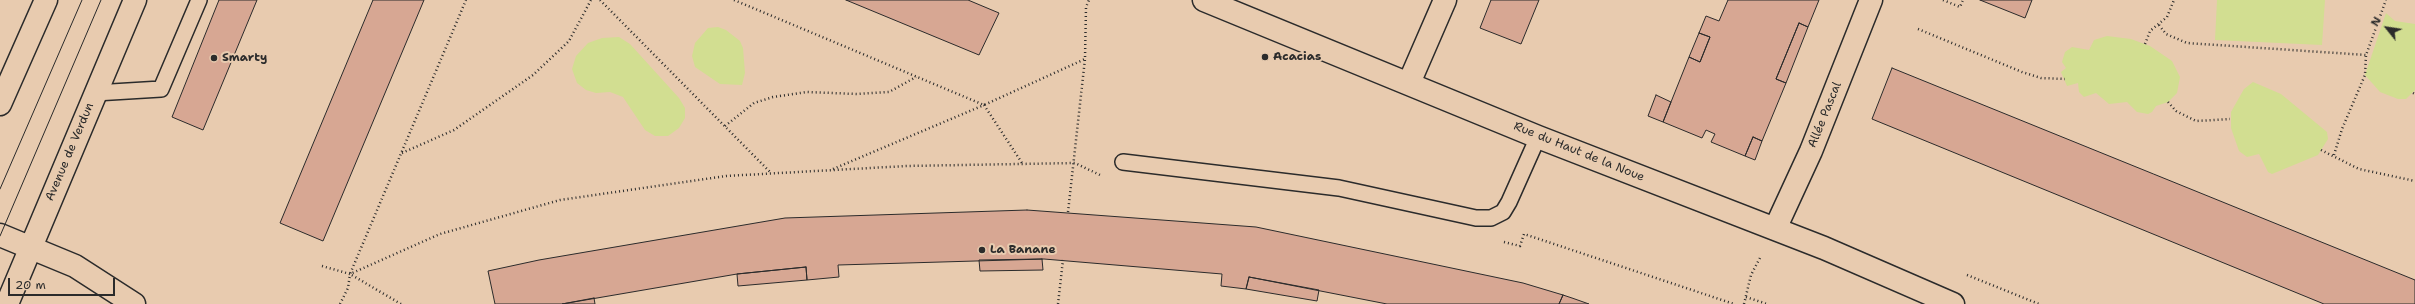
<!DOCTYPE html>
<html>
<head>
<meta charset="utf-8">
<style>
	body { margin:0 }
	#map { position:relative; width:2415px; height:304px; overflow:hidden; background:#e8cbaf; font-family:"Shantell Sans",sans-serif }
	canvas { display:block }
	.north { position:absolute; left:2367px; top:8px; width:40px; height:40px; -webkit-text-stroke:3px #e8cbaf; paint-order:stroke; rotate:300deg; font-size:11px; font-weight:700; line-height:16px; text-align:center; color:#2b2b2b }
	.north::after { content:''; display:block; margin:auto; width:14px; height:18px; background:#2b2b2b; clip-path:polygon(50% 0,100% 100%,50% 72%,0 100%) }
	.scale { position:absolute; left:8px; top:278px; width:107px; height:18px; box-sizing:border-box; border:2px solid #2b2b2b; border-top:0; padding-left:5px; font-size:12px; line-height:14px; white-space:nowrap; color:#2b2b2b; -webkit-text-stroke:3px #e8cbaf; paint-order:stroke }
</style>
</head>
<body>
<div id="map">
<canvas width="2415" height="304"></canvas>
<div class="north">N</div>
<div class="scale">20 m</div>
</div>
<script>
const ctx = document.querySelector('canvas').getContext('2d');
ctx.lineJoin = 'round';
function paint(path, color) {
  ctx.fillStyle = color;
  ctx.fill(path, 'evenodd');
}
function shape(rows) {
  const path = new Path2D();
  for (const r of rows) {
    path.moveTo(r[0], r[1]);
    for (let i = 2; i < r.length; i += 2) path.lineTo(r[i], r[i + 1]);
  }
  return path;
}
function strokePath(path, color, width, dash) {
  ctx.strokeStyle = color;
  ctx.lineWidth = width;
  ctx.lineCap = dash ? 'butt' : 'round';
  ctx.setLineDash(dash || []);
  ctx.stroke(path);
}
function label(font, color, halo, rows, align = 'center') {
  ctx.font = font + ' "Shantell Sans",sans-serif';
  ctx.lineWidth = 4;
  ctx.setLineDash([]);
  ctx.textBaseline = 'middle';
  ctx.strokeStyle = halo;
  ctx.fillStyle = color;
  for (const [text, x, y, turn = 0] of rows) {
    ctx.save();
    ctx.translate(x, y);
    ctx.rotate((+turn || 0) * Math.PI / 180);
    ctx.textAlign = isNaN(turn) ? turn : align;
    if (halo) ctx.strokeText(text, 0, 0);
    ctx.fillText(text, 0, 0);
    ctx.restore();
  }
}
paint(shape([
	[2217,0,2325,0,2322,45,2215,40],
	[2386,13,2395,21,2415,24,2415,90,2406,99,2398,99,2380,92,2365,75],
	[718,27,726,30,740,41,743,48,745,73,742,85,720,84,695,67,692,56,695,43,708,28],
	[2107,36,2131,39,2150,46,2172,61,2180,77,2177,93,2168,102,2156,106,2152,112,2148,114,2137,112,2127,102,2109,104,2096,93,2084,97,2079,92,2078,83,2067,86,2061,72,2066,68,2062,62,2065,52,2072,47,2089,50,2094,40],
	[619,37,630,44,679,98,685,108,685,118,679,128,668,136,655,136,645,130,623,97,610,92,596,93,586,90,577,83,572,69,576,56,588,43,602,38],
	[2253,82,2281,94,2327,132,2328,139,2318,155,2272,174,2268,172,2259,154,2247,157,2239,151,2231,128,2231,112,2244,89]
]), '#d2de91');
const building = shape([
	[219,0,257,0,203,130,172,117,219,0],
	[373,0,424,0,323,241,280,223,373,0],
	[846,0,968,0,999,13,979,55,846,0],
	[1491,0,1539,0,1521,44,1480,28,1491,0],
	[1728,0,1819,0,1808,27,1799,23,1776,79,1786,83,1762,141,1753,137,1745,156,1711,142,1715,134,1706,130,1702,138,1663,122,1689,57,1700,62,1710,37,1699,33,1706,16,1719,21,1728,0],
	[1980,0,2032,0,2025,18,1980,0],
	[1799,23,1808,27,1786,83,1776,79,1799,23],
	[1699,33,1710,37,1700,62,1689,57,1699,33],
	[1892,68,2415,280,2415,304,2324,304,1872,119,1892,68],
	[1656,95,1671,102,1663,122,1648,116,1656,95],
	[1753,137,1762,141,1755,160,1745,156,1753,137],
	[1027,210,1256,227,1523,283,1563,295,1559,304,1387,304,1249,277,1246,289,1221,286,1222,274,1044,259,838,265,839,277,807,280,806,267,737,274,562,304,495,304,488,271,539,260,785,218,1027,210],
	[1042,259,1043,270,980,271,979,260,1042,259],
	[806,267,807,280,738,286,737,274,806,267],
	[1249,277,1319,290,1317,301,1246,289,1249,277],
	[1563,295,1572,298,1589,304,1559,304,1563,295],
	[594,298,595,304,562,304,594,298]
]);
paint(building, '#d7a793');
strokePath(building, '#2b2b2b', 1);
const service = shape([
	[95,93,161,89,199,0],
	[1123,162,1339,188,1476,218,1491,218,1503,212,1509,202,1538,137]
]);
const minor = shape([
	[1204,0,1538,137,1824,248,1953,304],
	[1409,83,1445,0],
	[1775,229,1811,151,1871,0]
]);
const secondary = shape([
	[0,104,46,0],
	[0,235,75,266,134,304],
	[7,304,135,0]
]);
strokePath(service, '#2b2b2b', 18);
strokePath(minor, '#2b2b2b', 25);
strokePath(secondary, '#2b2b2b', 25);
strokePath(shape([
	[600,0,771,173],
	[734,0,984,105,1085,59],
	[1943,0,1960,7,1963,0],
	[2159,25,2166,34,2187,43,2366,55],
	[1918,29,2022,72,2041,78,2065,79],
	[2145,44,2150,31,2167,17,2174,0],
	[2413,93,2415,94],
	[2168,102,2176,111,2196,121,2230,119],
	[725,126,754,103,773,97,807,92,857,94,889,92,916,77],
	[2321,150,2359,169,2415,181],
	[402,153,454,130,533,75,569,41,591,0],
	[2334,155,2342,129,2365,75,2366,55,2386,0],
	[833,169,984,105,1022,163],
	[1068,212,1085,59,1086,7,1089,0],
	[1504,242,1520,246,1524,234,1734,304],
	[322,266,350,274,440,234,560,200,726,176,906,166,1075,163,1100,175],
	[1967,275,2039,304],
	[1746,297,1767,304],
	[340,304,348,288,350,274],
	[401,304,350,274,466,0],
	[1058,304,1063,260],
	[1744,304,1751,275,1761,256]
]), '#2b2b2b', 2.5, [1, 3]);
strokePath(service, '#e8cbaf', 15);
strokePath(minor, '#e8cbaf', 22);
strokePath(secondary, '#e8cbaf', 22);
strokePath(shape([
	[0,189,82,0],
	[0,236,101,0]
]), '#2b2b2b', 1);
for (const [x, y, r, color] of [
	[1265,57,4,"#2b2b2b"],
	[214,58,4,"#2b2b2b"],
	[982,250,4,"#2b2b2b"]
]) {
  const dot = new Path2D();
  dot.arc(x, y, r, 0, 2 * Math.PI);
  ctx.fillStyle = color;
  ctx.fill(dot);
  strokePath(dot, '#e8cbaf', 1.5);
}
label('bold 12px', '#2b2b2b', '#e8cbaf', [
	["Acacias",1273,57],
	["Smarty",222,58],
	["La Banane",990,250]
], 'left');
label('12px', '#2b2b2b', '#e8cbaf', [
	["Allée Pascal",1825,115,-68],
	["Avenue de Verdun",70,152,-67],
	["Rue du Haut de la Noue",1579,152,22]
]);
</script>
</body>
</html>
